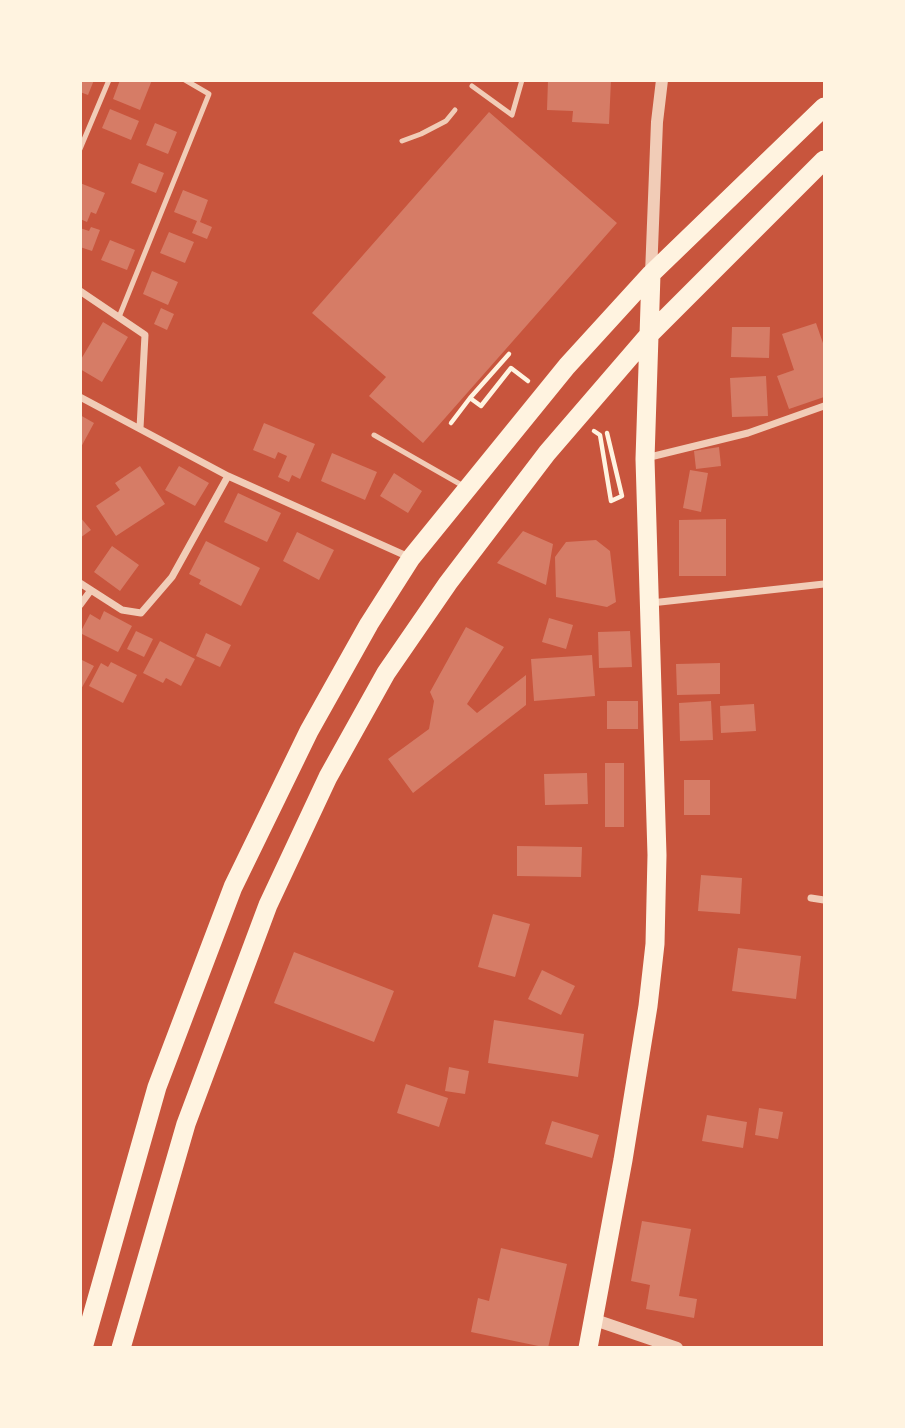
<!DOCTYPE html>
<html>
<head>
<meta charset="utf-8">
<style>
	body { margin:0 }
	#map { position:relative; width:905px; height:1428px; overflow:hidden; background:#c8553d; font-family:"Roboto Condensed",sans-serif }
	canvas { display:block }
	.frame { position:absolute; inset:0; border:82px solid #fff3e0; pointer-events:none }
</style>
</head>
<body>
<div id="map">
<canvas width="905" height="1428"></canvas>
<div class="frame"></div>
</div>
<script>
const ctx = document.querySelector('canvas').getContext('2d');
ctx.lineJoin = 'round';
function paint(path, color) {
  ctx.fillStyle = color;
  ctx.fill(path, 'evenodd');
}
function shape(rows) {
  const path = new Path2D();
  for (const r of rows) {
    path.moveTo(r[0], r[1]);
    for (let i = 2; i < r.length; i += 2) path.lineTo(r[i], r[i + 1]);
  }
  return path;
}
function strokePath(path, color, width, dash) {
  ctx.strokeStyle = color;
  ctx.lineWidth = width;
  ctx.lineCap = dash ? 'butt' : 'round';
  ctx.setLineDash(dash || []);
  ctx.stroke(path);
}
paint(shape([
	[80,80,94,80,88,95,80,92],
	[120,80,152,80,140,110,113,99],
	[548,80,611,80,609,124,572,122,573,111,547,110],
	[110,109,139,121,131,140,102,128],
	[489,112,617,223,423,443,369,396,386,377,312,313],
	[155,123,177,132,168,154,146,145],
	[139,163,164,173,156,193,131,183],
	[80,183,105,193,96,214,91,212,87,222,80,219],
	[183,190,208,200,200,222,212,227,207,239,192,233,197,221,174,212],
	[91,227,100,230,92,251,80,247,80,228,89,231],
	[169,232,194,242,185,263,160,253],
	[110,240,135,250,127,270,101,260],
	[152,271,178,282,168,305,143,294],
	[161,308,174,314,167,330,154,324],
	[103,322,128,337,102,382,80,369,80,361],
	[816,323,824,346,824,397,789,409,777,376,794,370,782,334],
	[732,327,770,327,769,358,731,357],
	[766,376,768,416,732,417,730,378],
	[80,415,94,423,80,449],
	[264,423,315,444,300,479,292,475,289,482,278,477,287,456,278,452,275,459,253,450],
	[719,447,721,466,696,469,694,451],
	[332,453,377,472,365,500,321,481],
	[140,466,165,504,116,536,96,506,120,490,115,483],
	[179,466,209,483,195,506,165,490],
	[690,470,708,473,701,512,683,508],
	[394,473,422,491,408,513,380,496],
	[238,493,281,513,267,542,224,522],
	[80,517,91,530,80,538],
	[726,519,726,576,679,576,679,520],
	[523,531,553,544,546,585,497,563],
	[297,532,334,550,319,580,283,561],
	[596,540,610,551,616,602,607,607,556,597,555,557,566,542],
	[206,541,260,568,241,606,199,584,201,580,189,574],
	[112,546,139,565,120,591,94,572],
	[104,611,132,626,118,652,80,633,90,614,100,620],
	[549,618,573,625,566,649,542,642],
	[466,627,504,647,467,704,477,713,526,675,526,705,413,793,388,759,429,729,434,701,430,692],
	[136,631,153,639,144,657,127,649],
	[630,631,632,667,599,668,598,632],
	[206,633,231,645,220,667,196,656],
	[160,641,195,659,181,686,166,678,163,683,143,673],
	[592,655,595,696,534,701,531,659],
	[80,659,94,666,80,691],
	[111,662,137,675,123,703,89,686,101,663,108,667],
	[720,663,720,694,677,695,676,664],
	[607,701,638,701,638,729,607,729],
	[711,701,713,740,680,741,679,703],
	[754,704,756,731,721,733,720,706],
	[605,763,624,763,624,827,605,827],
	[587,773,588,804,545,805,544,774],
	[684,780,710,780,710,815,684,815],
	[517,846,582,847,581,877,517,876],
	[701,875,742,878,740,914,698,911],
	[493,914,530,924,515,977,478,967],
	[738,948,801,956,796,999,732,991],
	[294,952,394,991,374,1042,274,1003],
	[542,970,575,986,561,1015,528,999],
	[494,1020,584,1034,578,1077,488,1063],
	[449,1067,469,1071,465,1094,445,1091],
	[406,1084,448,1098,439,1127,397,1113],
	[759,1108,783,1112,778,1139,755,1135],
	[707,1115,747,1122,743,1148,702,1141],
	[552,1121,599,1135,592,1158,545,1144],
	[642,1221,691,1229,679,1296,697,1299,694,1318,646,1309,650,1285,631,1281],
	[501,1248,567,1264,548,1348,471,1332,478,1298,489,1301]
]), '#d67c66');
strokePath(shape([
	[470,398,509,354],
	[451,423,470,398,481,406,511,368,528,381],
	[594,431,600,435,611,501,622,496,607,433]
]), '#fff3e0', 4.5);
strokePath(shape([
	[472,86,512,115,522,80],
	[402,141,421,134,446,121,455,110],
	[80,149,109,80],
	[119,317,209,94,185,80],
	[374,435,465,487]
]), '#f1ccb7', 5);
strokePath(shape([
	[80,291,145,335,140,428],
	[80,397,228,476,411,558],
	[646,458,748,433,824,406],
	[80,583,122,610,141,613,172,577,228,476],
	[651,603,824,584],
	[80,605,91,590],
	[811,898,824,900]
]), '#f1ccb7', 7);
strokePath(shape([
	[651,274,657,122,662,80],
	[595,1320,677,1348]
]), '#f1ccb7', 12);
strokePath(shape([
	[83,1348,157,1087,233,887,309,731,369,624,411,558,567,366,651,274,824,107],
	[121,1348,186,1124,268,905,328,777,386,673,448,583,547,453,647,337,824,160],
	[588,1348,623,1160,648,1006,655,944,657,855,645,459,651,274]
]), '#fff3e0', 19);
</script>
</body>
</html>
